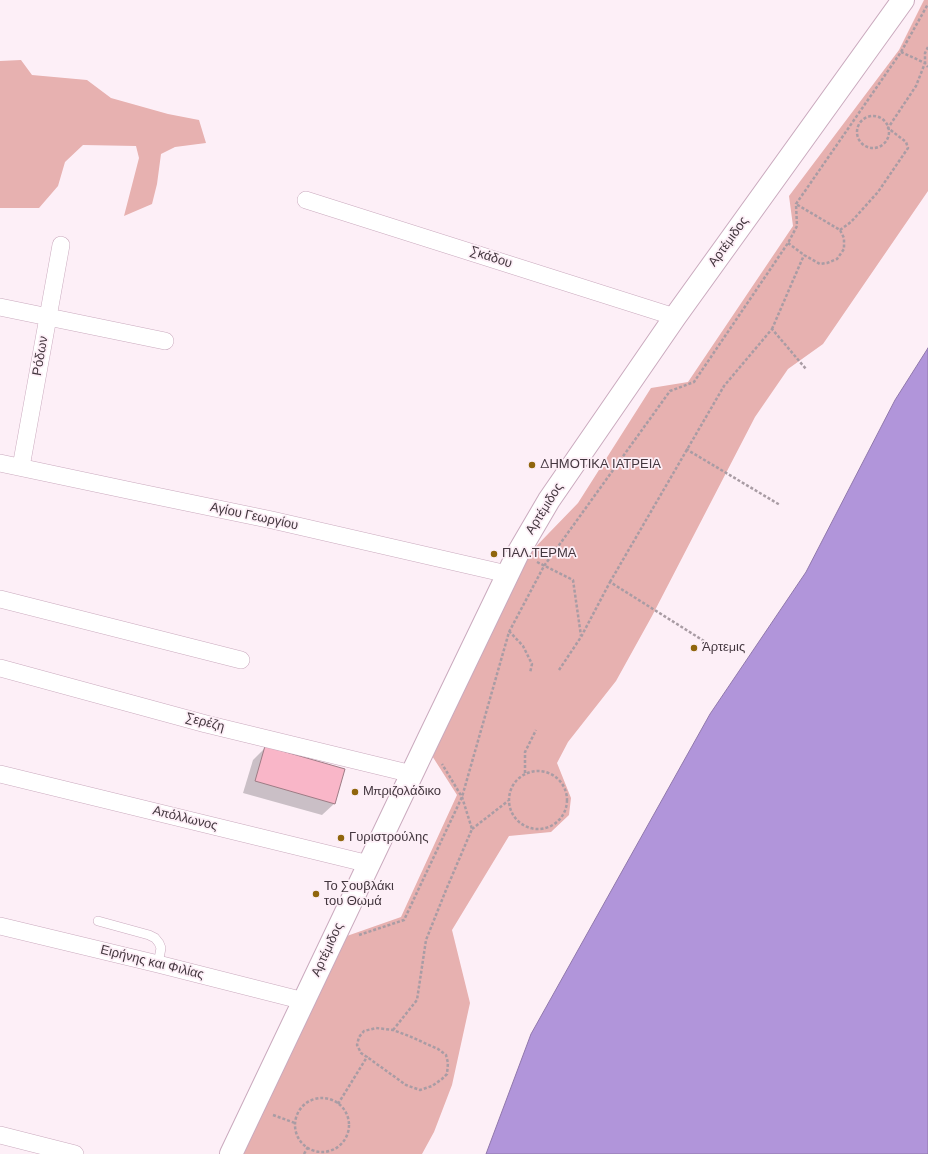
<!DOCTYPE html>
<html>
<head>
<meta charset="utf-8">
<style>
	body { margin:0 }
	canvas { display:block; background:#fdeff7 }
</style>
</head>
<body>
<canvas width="928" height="1154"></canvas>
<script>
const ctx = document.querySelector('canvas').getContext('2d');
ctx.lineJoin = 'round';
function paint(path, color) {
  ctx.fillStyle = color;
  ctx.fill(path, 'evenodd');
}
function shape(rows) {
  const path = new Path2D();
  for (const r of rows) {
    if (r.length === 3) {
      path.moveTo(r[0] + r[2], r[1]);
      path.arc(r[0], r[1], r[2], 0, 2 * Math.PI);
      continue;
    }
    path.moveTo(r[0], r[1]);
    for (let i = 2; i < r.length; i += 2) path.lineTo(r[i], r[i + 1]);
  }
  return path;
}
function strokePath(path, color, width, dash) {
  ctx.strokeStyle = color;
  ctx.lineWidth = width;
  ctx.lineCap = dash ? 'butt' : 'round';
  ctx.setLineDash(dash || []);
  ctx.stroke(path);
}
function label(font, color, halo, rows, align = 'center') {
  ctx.font = font + ' "Nunito Sans",sans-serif';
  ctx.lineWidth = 3.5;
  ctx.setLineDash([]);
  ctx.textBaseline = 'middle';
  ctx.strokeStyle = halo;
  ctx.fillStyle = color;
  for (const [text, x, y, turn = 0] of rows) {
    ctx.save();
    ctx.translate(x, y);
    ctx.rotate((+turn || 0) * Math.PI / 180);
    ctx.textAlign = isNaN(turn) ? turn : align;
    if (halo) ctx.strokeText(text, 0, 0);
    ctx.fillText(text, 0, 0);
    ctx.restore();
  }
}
paint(shape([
	[924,0,928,0,928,191,823,344,788,369,755,417,652,616,616,681,568,742,557,763,571,798,569,815,551,832,509,836,452,930,470,1003,452,1085,434,1132,422,1154,239,1154,344,937,401,917,457,795,429,751,518,565,578,503,651,388,688,382,793,226,789,196,899,50],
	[21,60,32,75,87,80,111,98,168,114,199,120,206,143,175,147,161,154,157,184,152,204,124,216,139,158,136,146,83,145,65,162,58,186,39,208,0,208,0,61]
]), '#e7b1b0');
const water = shape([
	[928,348,928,1154,486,1154,531,1034,710,714,806,572,895,400,928,348]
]);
paint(water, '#b195da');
strokePath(water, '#9078ab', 1);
paint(shape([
	[265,748,335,803,322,815,243,793,253,760]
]), '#0003');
const building = shape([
	[265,746,345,769,335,804,255,781,265,746]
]);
paint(building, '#f9b6c8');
strokePath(building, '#9d7b84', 1);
const lane = shape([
	[98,921,149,935,155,938,159,943,161,948,158,964]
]);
const street = shape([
	[306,200,675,317],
	[0,307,165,341],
	[0,463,132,491,272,520,507,574],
	[21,467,61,245],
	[0,599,241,660],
	[0,668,206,724,412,774],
	[0,774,369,864],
	[0,926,158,964,304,1001],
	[0,1135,75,1154]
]);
const secondary = shape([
	[231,1154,428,740,518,553,549,500,675,317,903,0]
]);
strokePath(lane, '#caaabe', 10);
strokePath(street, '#caaabe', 18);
strokePath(secondary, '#caaabe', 24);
strokePath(shape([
	[928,47,925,53,925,63,928,67],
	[873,132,16],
	[840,230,851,222,878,192,908,148,906,142,888,128,916,86,925,63,901,52],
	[788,243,804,255,820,264,827,263,837,259,844,249,844,238,840,230,796,204],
	[772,329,804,255],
	[686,449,780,505],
	[537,562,573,580,581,636],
	[610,582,724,386,772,329,806,369],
	[509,631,523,646,532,664,530,673],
	[559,670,581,637,610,582,704,641],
	[538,800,29],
	[525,773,525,752,536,730],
	[472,829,508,801],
	[359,935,404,920,462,797,509,632,544,566,670,391,694,382,788,243,797,226,796,204,901,52,928,4],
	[393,1030,417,1000,426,940,446,890,472,829,462,797,442,764],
	[322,1125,27],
	[338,1104,367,1057,361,1053,357,1045,359,1037,364,1031,376,1028,393,1030,409,1036,438,1049,446,1055,448,1063,447,1074,442,1079,432,1086,420,1090,406,1085,367,1057],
	[273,1115,295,1123],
	[304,1154,308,1147]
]), '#a99ca4', 2.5, [3, 2]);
strokePath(lane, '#fff', 9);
strokePath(street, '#fff', 17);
strokePath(secondary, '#fff', 22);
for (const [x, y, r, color] of [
	[532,465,4,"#90650c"],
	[494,554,4,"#90650c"],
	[694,648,4,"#90650c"],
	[355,792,4,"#90650c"],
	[341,838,4,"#90650c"],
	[316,894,4,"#90650c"]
]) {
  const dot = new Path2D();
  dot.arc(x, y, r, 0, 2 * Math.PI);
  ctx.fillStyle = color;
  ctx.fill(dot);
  strokePath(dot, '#fdeff7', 1.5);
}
label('13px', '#43363e', '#fdeff7', [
	["Αρτέμιδος",729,242,-54],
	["Σκάδου",491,258,18],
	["Ρόδων",41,356,-80],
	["Αρτέμιδος",545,509,-58],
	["Αγίου Γεωργίου",254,517,12],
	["Σερέζη",205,723,15],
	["Απόλλωνος",185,819,14],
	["Αρτέμιδος",328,950,-65],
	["Ειρήνης και Φιλίας",152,963,14]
]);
label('13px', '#43363e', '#fdeff7', [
	["ΔΗΜΟΤΙΚΑ ΙΑΤΡΕΙΑ",540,465],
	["ΠΑΛ.ΤΕΡΜΑ",502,554],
	["Άρτεμις",702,648],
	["Μπριζολάδικο",363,792],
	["Γυριστρούλης",349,838],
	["Το Σουβλάκι",324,887],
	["του Θωμά",324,902]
], 'left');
</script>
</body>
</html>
